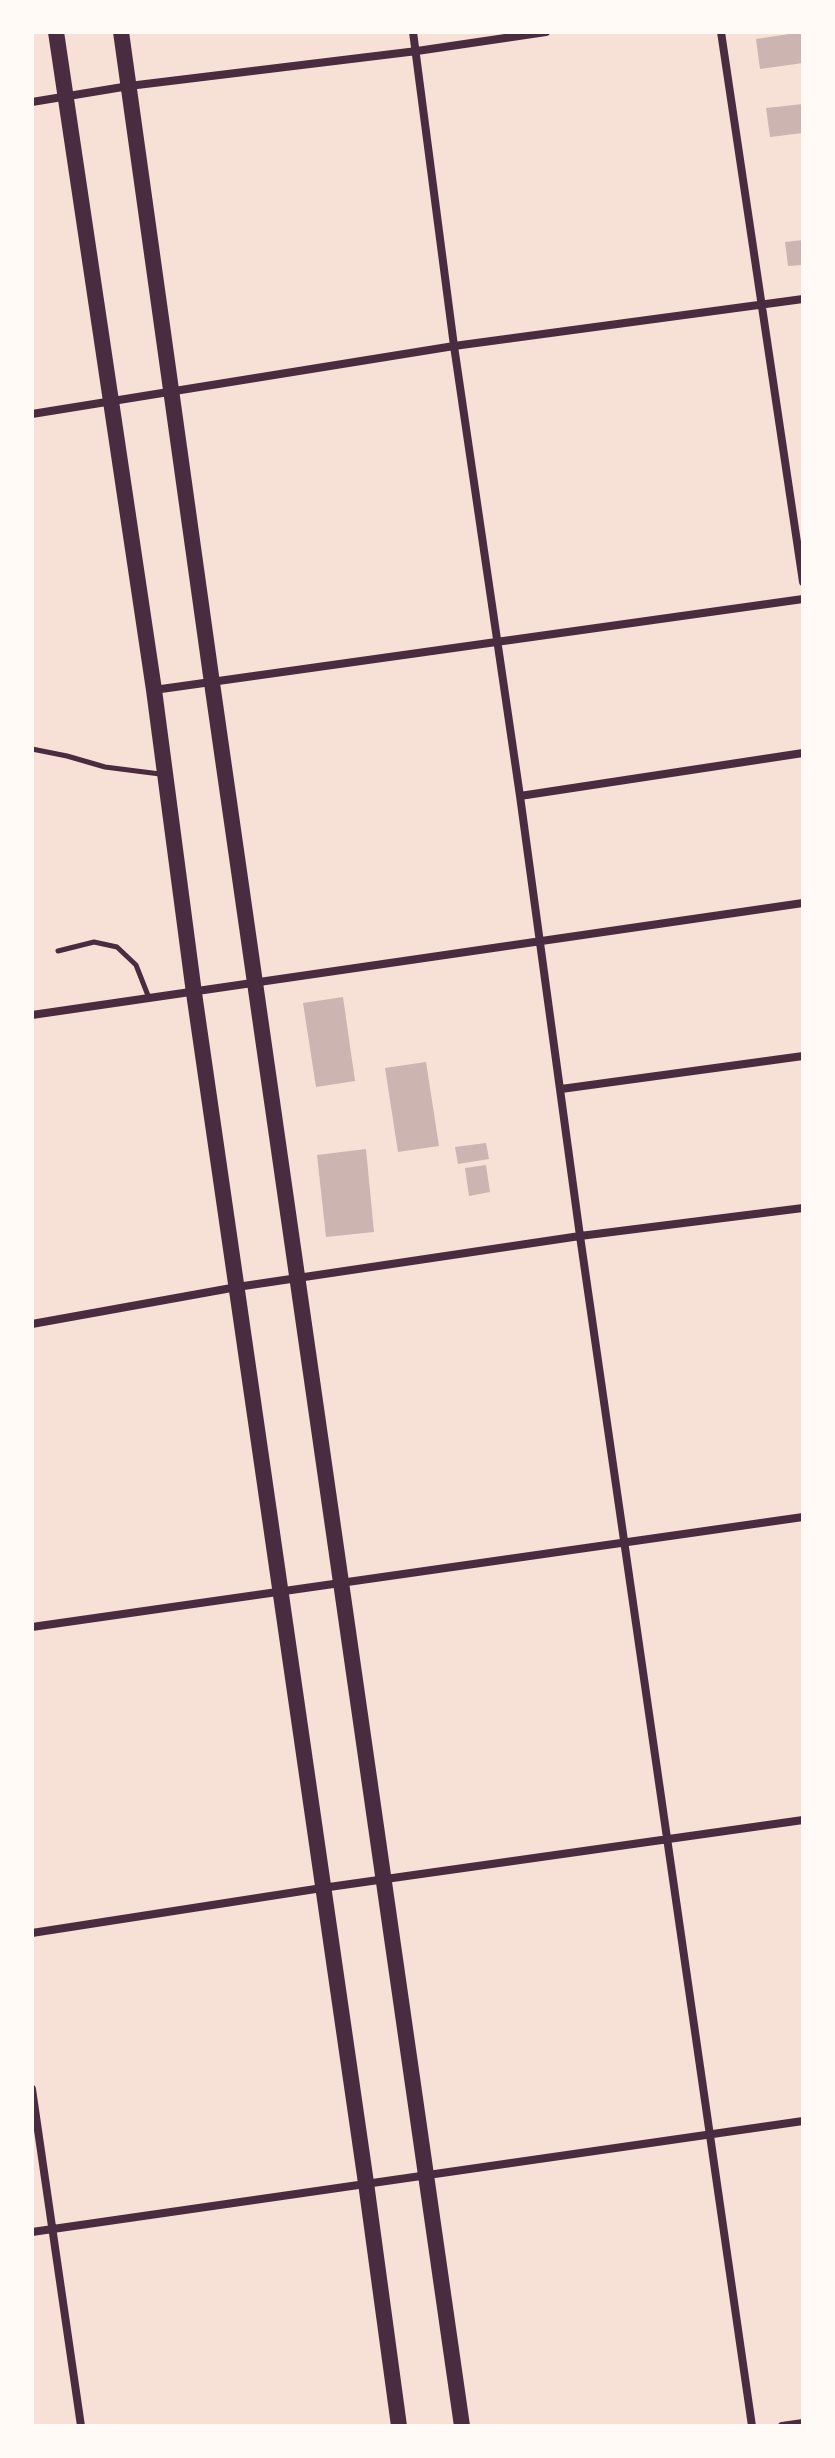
<!DOCTYPE html>
<html>
<head>
<meta charset="utf-8">
<style>
	body { margin:0 }
	#map { position:relative; width:835px; height:2458px; overflow:hidden; background:#f7e1d7; font-family:Helvetica,sans-serif }
	canvas { display:block }
	.frame { position:absolute; inset:0; border:34px solid #fffaf5; pointer-events:none }
</style>
</head>
<body>
<div id="map">
<canvas width="835" height="2458"></canvas>
<div class="frame"></div>
</div>
<script>
const ctx = document.querySelector('canvas').getContext('2d');
ctx.lineJoin = 'round';
function paint(path, color) {
  ctx.fillStyle = color;
  ctx.fill(path, 'evenodd');
}
function shape(rows) {
  const path = new Path2D();
  for (const r of rows) {
    path.moveTo(r[0], r[1]);
    for (let i = 2; i < r.length; i += 2) path.lineTo(r[i], r[i + 1]);
  }
  return path;
}
function strokePath(path, color, width, dash) {
  ctx.strokeStyle = color;
  ctx.lineWidth = width;
  ctx.lineCap = dash ? 'butt' : 'round';
  ctx.setLineDash(dash || []);
  ctx.stroke(path);
}
paint(shape([
	[803,32,803,63,760,69,756,39],
	[803,104,803,133,770,137,766,108],
	[803,240,803,265,788,266,785,242],
	[343,997,355,1081,316,1087,303,1003],
	[426,1062,439,1146,398,1152,385,1068],
	[486,1143,489,1159,458,1164,455,1147],
	[366,1149,374,1232,326,1237,317,1155],
	[486,1165,490,1192,469,1196,465,1168]
]), '#ccb4b1');
strokePath(shape([
	[32,749,67,756,105,767,160,774],
	[58,951,94,942,117,947,136,965,149,998]
]), '#4a2c40', 5);
strokePath(shape([
	[413,32,454,346,520,796,580,1236,752,2426],
	[721,32,803,582],
	[32,102,129,86,417,51,546,32],
	[32,414,454,346,803,299],
	[154,690,803,599],
	[520,796,803,753],
	[32,1015,803,903],
	[561,1089,803,1056],
	[32,1324,237,1287,580,1236,803,1208],
	[32,1627,803,1517],
	[32,1933,322,1888,803,1820],
	[32,2089,81,2426],
	[32,2232,803,2121],
	[782,2426,803,2423]
]), '#4a2c40', 8);
strokePath(shape([
	[56,32,154,690,194,993,366,2183,399,2426],
	[121,32,212,683,462,2426]
]), '#4a2c40', 16);
</script>
</body>
</html>
